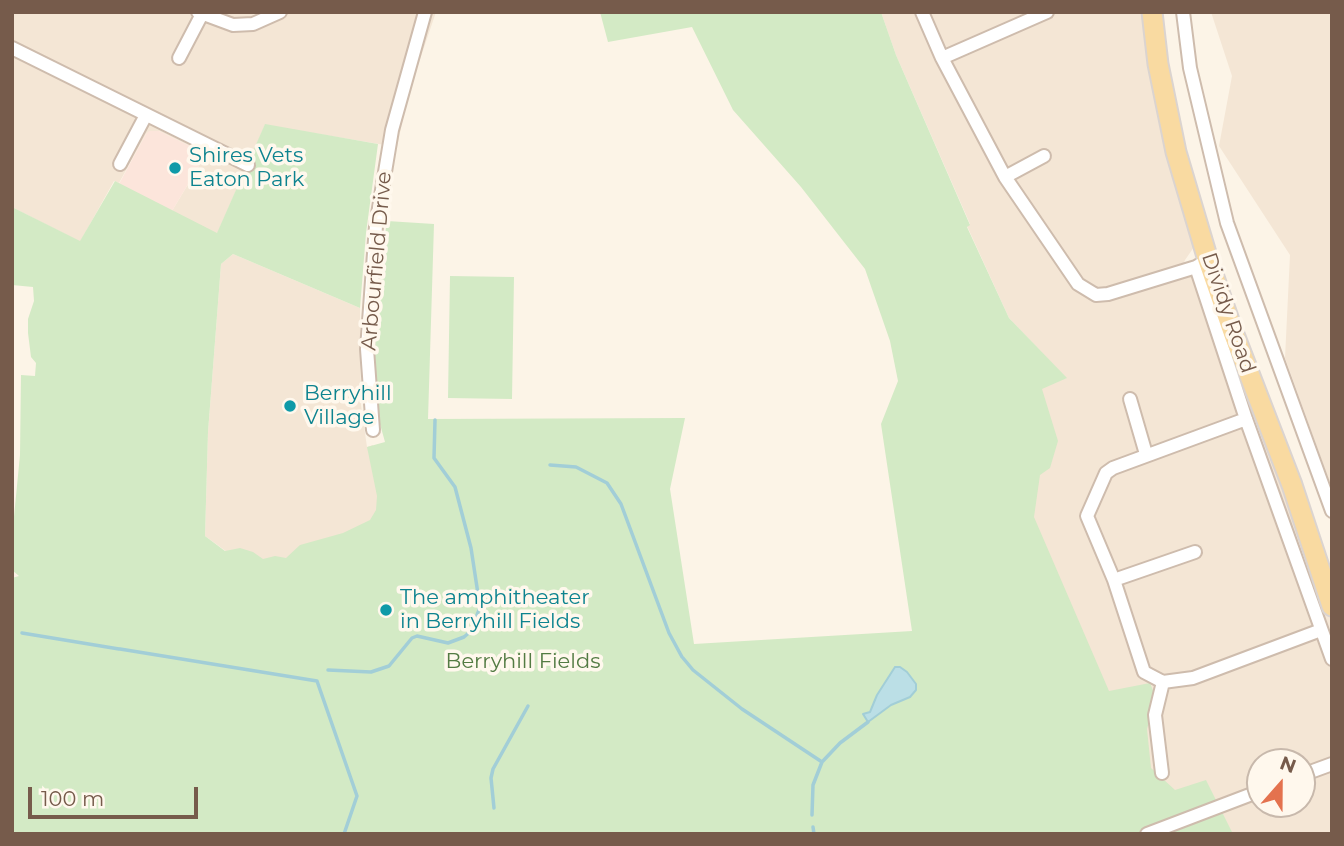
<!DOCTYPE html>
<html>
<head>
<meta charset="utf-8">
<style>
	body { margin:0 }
	#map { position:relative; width:1344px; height:846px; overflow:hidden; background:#fcf4e7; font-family:Montserrat,sans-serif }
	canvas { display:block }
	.frame { position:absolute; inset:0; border:14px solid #765b4b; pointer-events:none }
	.north { position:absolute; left:1246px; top:748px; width:70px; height:70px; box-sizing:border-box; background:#fff8ed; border:2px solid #c8b9ac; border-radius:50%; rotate:21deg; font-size:19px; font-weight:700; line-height:28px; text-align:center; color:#765b4b }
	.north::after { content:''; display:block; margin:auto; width:24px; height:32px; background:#e4724e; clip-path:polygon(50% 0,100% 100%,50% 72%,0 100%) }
	.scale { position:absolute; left:28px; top:787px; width:170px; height:32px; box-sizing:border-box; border:4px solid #765b4b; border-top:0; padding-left:9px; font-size:21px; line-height:24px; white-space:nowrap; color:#765b4b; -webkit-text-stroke:5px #fff8ed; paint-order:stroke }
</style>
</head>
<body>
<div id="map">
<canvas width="1344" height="846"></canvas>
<div class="frame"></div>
<div class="north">N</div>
<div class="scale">100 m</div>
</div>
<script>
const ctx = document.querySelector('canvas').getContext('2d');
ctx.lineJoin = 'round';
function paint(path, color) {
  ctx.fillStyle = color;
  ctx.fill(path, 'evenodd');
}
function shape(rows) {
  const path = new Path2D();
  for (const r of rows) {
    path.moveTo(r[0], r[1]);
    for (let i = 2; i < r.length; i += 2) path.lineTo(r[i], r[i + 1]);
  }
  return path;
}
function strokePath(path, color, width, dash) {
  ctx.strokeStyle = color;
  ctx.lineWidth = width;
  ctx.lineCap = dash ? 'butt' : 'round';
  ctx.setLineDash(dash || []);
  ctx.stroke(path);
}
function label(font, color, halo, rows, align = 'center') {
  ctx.font = font + ' Montserrat,sans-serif';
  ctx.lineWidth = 7;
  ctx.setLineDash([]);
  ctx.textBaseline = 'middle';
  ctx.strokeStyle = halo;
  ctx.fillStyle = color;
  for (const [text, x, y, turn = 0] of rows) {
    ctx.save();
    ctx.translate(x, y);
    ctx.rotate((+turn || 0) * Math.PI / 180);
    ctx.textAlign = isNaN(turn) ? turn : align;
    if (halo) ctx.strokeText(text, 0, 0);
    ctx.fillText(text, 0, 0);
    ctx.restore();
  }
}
paint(shape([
	[12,12,436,12,408,95,397,147,265,125,217,234,172,211,206,154,159,131,150,131,146,134,119,183,114,181,80,242,12,207],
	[881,12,1146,12,1176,168,1194,247,1185,260,1179,280,1196,267,1332,577,1332,834,1170,834,1020,490,1041,388,1066,378,1009,318,967,226,970,224,896,55],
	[1260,762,1302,762,1302,804,1260,804],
	[1211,12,1332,12,1332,489,1285,358,1290,255,1219,146,1232,76],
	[233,254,360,308,361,405,367,447,373,445,390,537,252,570,205,536,208,432,221,264]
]), '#f4e6d5');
paint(shape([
	[149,131,159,131,206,154,172,211,119,184,146,134]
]), '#fce5db');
paint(shape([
	[600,12,881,12,896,55,970,225,967,227,1009,318,1067,378,1042,389,1058,441,1050,468,1040,475,1034,517,1109,691,1150,683,1156,698,1147,729,1151,768,1175,790,1206,780,1232,832,1231,834,12,834,12,578,19,576,12,570,12,537,20,455,21,375,35,376,36,363,31,357,28,333,28,319,34,301,33,287,12,285,12,207,80,241,115,181,217,233,265,124,378,144,366,233,360,308,233,254,221,264,208,432,205,536,225,551,240,548,253,552,263,559,275,556,286,558,300,545,343,533,370,520,376,510,377,496,367,447,385,442,378,417,374,383,375,304,387,221,434,224,428,419,685,418,670,489,694,644,912,631,881,424,898,381,890,341,865,269,801,187,733,110,692,27,608,42],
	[450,276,514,277,512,399,448,398]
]), '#d3eac5');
const water = shape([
	[895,667,900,667,907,672,916,684,916,690,910,697,891,705,868,722,863,714,870,712,877,695,895,667]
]);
paint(water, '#bbdfe6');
strokePath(water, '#a2ced7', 2);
strokePath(shape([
	[550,465,576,467,607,483,621,504,669,633,682,657],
	[22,633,119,649],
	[120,649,317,681],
	[683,658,693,670,742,709,822,762],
	[328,670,371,672,389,666,412,638,417,636,448,643,464,637,471,631,480,607,471,548,455,487,434,458,435,420],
	[317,681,357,796,344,834],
	[494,808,491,778,493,769,528,706],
	[812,815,813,785,822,762,840,743,868,722],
	[813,827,814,834]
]), '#a2ced7', 3.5);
const minor = shape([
	[198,12,233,25,253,24,280,12],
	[922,12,942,58,1005,177,1078,284,1096,295,1108,294,1196,267,1208,260],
	[1183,12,1190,68,1227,223,1332,511],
	[12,48,248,165],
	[179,58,202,14],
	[942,58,1047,12],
	[120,164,146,115],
	[1005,177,1044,156],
	[1196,267,1246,419,1332,659],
	[1130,399,1146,454],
	[1246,419,1113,468,1106,473,1087,516,1114,580,1144,672,1163,682,1193,678,1321,630],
	[373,430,367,349,376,226,392,130,425,12],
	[1114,580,1195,552],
	[1162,773,1155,715,1163,682],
	[1302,775,1332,764],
	[1147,834,1260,791]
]);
const primary = shape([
	[1152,12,1158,64,1176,152,1208,260,1233,332,1292,485,1332,606]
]);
strokePath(minor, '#cebcad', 16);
strokePath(primary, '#dbd4d0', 23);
strokePath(minor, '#fff', 12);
strokePath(primary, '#f9daa1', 19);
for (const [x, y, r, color] of [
	[175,168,7,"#0f9aa8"],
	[290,406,7,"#0f9aa8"],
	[386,610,7,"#0f9aa8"]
]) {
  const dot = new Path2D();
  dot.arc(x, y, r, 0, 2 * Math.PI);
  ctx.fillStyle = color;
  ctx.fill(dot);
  strokePath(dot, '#fff8ed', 2.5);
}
label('21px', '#0d838f', '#fff8ed', [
	["Shires Vets",189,156],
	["Eaton Park",189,180],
	["Berryhill",304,394],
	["Village",304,418],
	["The amphitheater",400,598],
	["in Berryhill Fields",400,622]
], 'left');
label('21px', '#765b4b', '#fff8ed', [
	["Arbourfield Drive",377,261,-85],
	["Dividy Road",1228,313,71]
]);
label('21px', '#537b43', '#fff8ed', [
	["Berryhill Fields",523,662]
]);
</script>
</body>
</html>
